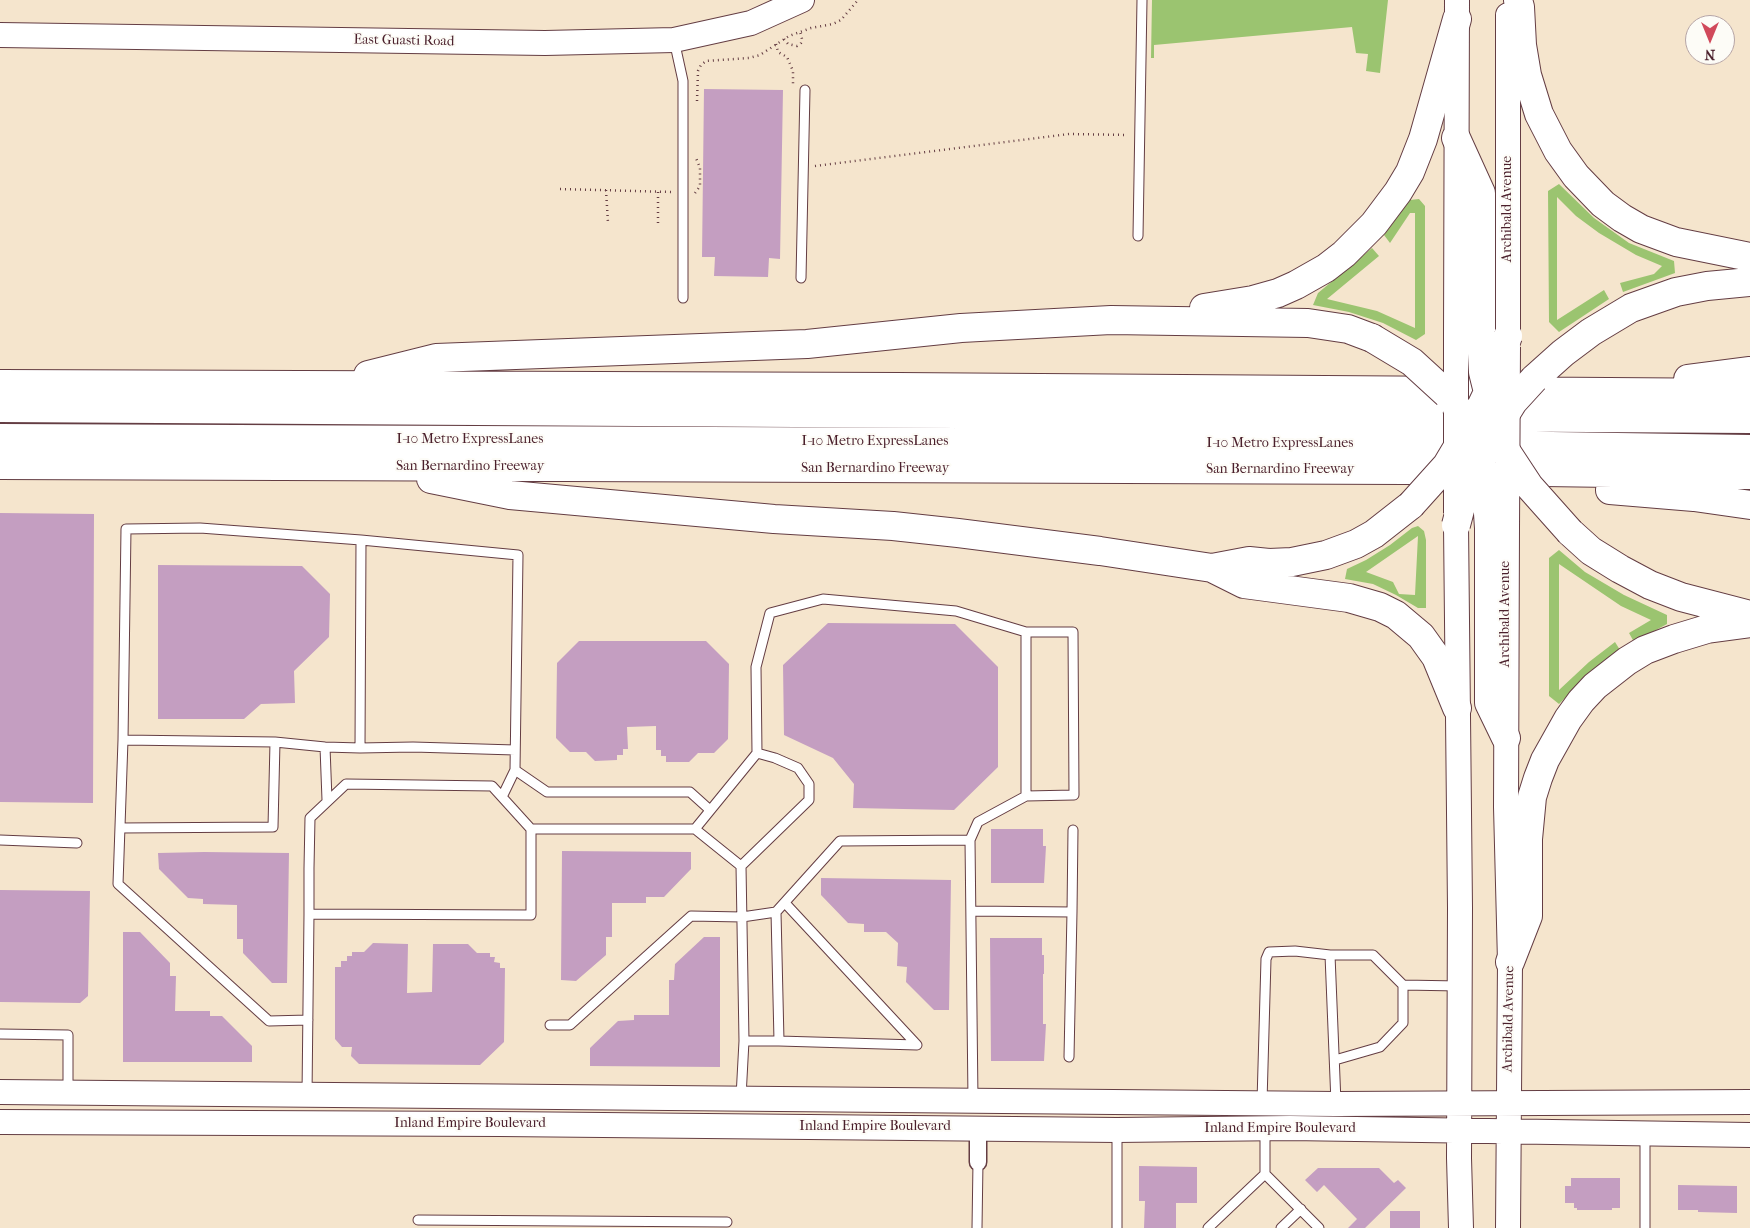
<!DOCTYPE html>
<html>
<head>
<meta charset="utf-8">
<style>
	body { margin:0 }
	#map { position:relative; width:1750px; height:1228px; overflow:hidden; background:#f5e5cd; font-family:"IM FELL French Canon",serif }
	canvas { display:block }
	.north { position:absolute; left:1685px; top:15px; width:50px; height:50px; box-sizing:border-box; background:#fdfcf7; border:1px solid #b5a4a5; border-radius:50%; rotate:180deg; font-size:14px; font-weight:700; line-height:20px; text-align:center; color:#4a1f2b }
	.north::after { content:''; display:block; margin:auto; width:18px; height:22px; background:#d1495b; clip-path:polygon(50% 0,100% 100%,50% 72%,0 100%) }
</style>
</head>
<body>
<div id="map">
<canvas width="1750" height="1228"></canvas>
<div class="north">N</div>
</div>
<script>
const ctx = document.querySelector('canvas').getContext('2d');
ctx.lineJoin = 'round';
function paint(path, color) {
  ctx.fillStyle = color;
  ctx.fill(path, 'evenodd');
}
function shape(rows) {
  const path = new Path2D();
  for (const r of rows) {
    path.moveTo(r[0], r[1]);
    for (let i = 2; i < r.length; i += 2) path.lineTo(r[i], r[i + 1]);
  }
  return path;
}
function strokePath(path, color, width, dash) {
  ctx.strokeStyle = color;
  ctx.lineWidth = width;
  ctx.lineCap = dash ? 'butt' : 'round';
  ctx.setLineDash(dash || []);
  ctx.stroke(path);
}
function label(font, color, halo, rows, align = 'center') {
  ctx.font = font + ' "IM FELL French Canon",serif';
  ctx.lineWidth = 4;
  ctx.setLineDash([]);
  ctx.textBaseline = 'middle';
  ctx.strokeStyle = halo;
  ctx.fillStyle = color;
  for (const [text, x, y, turn = 0] of rows) {
    ctx.save();
    ctx.translate(x, y);
    ctx.rotate((+turn || 0) * Math.PI / 180);
    ctx.textAlign = isNaN(turn) ? turn : align;
    if (halo) ctx.strokeText(text, 0, 0);
    ctx.fillText(text, 0, 0);
    ctx.restore();
  }
}
paint(shape([
	[1152,0,1388,0,1380,73,1366,71,1368,54,1356,53,1352,27,1154,45,1154,58,1151,58],
	[1559,184,1594,218,1629,243,1674,261,1675,273,1623,292,1620,283,1654,274,1662,266,1636,255,1599,233,1576,216,1557,197,1557,320,1604,290,1609,299,1559,332,1549,322,1548,191],
	[1419,199,1425,206,1425,334,1416,340,1383,323,1349,312,1313,305,1318,293,1372,248,1379,256,1327,299,1377,311,1415,328,1415,213,1410,213,1390,243,1384,235,1410,200],
	[1418,526,1424,531,1426,540,1426,608,1418,608,1396,595,1373,584,1345,579,1347,569,1366,560,1390,545,1412,528],
	[1418,536,1415,595,1399,594,1393,582,1366,572],
	[1559,550,1585,572,1624,595,1667,615,1667,624,1634,642,1629,633,1651,620,1621,606,1559,564,1559,690,1589,662,1615,642,1620,650,1590,673,1559,704,1549,696,1549,558]
]), '#9bc470');
paint(shape([
	[704,89,783,90,780,259,769,258,768,277,714,276,715,257,702,257],
	[0,513,94,514,93,803,0,802],
	[158,565,302,566,330,594,329,637,294,671,295,703,261,704,244,719,158,719],
	[828,623,955,624,998,667,998,767,954,810,853,808,854,784,833,758,784,735,783,665],
	[579,641,706,641,729,664,728,739,714,753,698,753,689,762,666,762,666,756,661,756,661,750,656,750,656,726,627,727,628,749,623,749,623,755,617,755,617,760,595,761,586,752,570,752,556,738,557,663],
	[991,829,1043,829,1043,846,1046,846,1044,883,991,883],
	[562,851,691,852,691,869,664,897,646,897,646,903,612,903,612,937,606,937,606,955,576,981,561,980],
	[204,852,289,853,287,983,272,983,243,953,243,939,237,939,237,905,203,904,203,899,188,898,159,869,158,853],
	[821,878,951,880,949,1010,934,1010,906,982,907,967,897,966,898,943,886,932,864,932,864,924,848,923,821,895],
	[0,890,90,891,88,996,80,1003,0,1002],
	[123,932,140,932,170,963,170,976,176,976,175,1011,210,1011,210,1016,222,1016,252,1046,252,1062,123,1062],
	[704,937,720,937,720,1067,590,1066,590,1048,618,1021,634,1020,634,1015,669,1015,669,980,674,980,675,964],
	[990,938,1042,938,1042,955,1044,955,1044,974,1043,974,1043,1024,1046,1024,1044,1061,991,1061],
	[373,943,408,944,407,993,432,992,433,944,468,944,477,953,490,953,490,957,495,957,494,962,500,963,500,968,505,968,504,1042,480,1065,359,1064,351,1056,352,1047,342,1047,335,1039,335,967,341,967,341,961,347,961,347,956,352,956,352,952,364,952],
	[1139,1166,1197,1167,1197,1203,1176,1203,1176,1228,1144,1228,1145,1201,1139,1201],
	[1318,1168,1379,1168,1394,1183,1398,1180,1406,1188,1365,1228,1348,1228,1357,1219,1324,1185,1317,1192,1305,1180],
	[1571,1178,1620,1178,1620,1208,1612,1208,1612,1210,1577,1210,1577,1208,1574,1208,1574,1203,1565,1203,1565,1186,1571,1186],
	[1678,1185,1737,1186,1737,1213,1698,1212,1698,1210,1678,1210],
	[1390,1211,1420,1211,1420,1228,1390,1228]
]), '#c49ec1');
const service = shape([
	[674,40,683,81,683,298],
	[1138,236,1142,0],
	[801,278,805,90],
	[1026,632,1073,632,1074,795,1026,796,1026,632],
	[123,740,275,742,325,747,360,748],
	[325,747,327,800],
	[515,750,413,747,360,748,361,540,518,555,515,770,547,792,690,792,710,810],
	[502,797,515,770],
	[120,828,273,827,275,742],
	[531,829,695,829,741,866],
	[695,829,757,753,756,667,770,613,823,599,956,611,1026,632],
	[0,840,77,843],
	[970,840,973,1100],
	[785,903,917,1045,779,1041,776,912,840,841,970,840,978,822,1026,796],
	[971,911,1072,912,1069,1057],
	[1072,912,1073,830],
	[308,1020,269,1021,118,884,123,740,126,529,200,528,361,540],
	[550,1025,570,1025,691,916,742,917,776,912],
	[0,1034,68,1035,68,1093],
	[744,1041,779,1041],
	[1335,1060,1380,1047,1403,1023,1403,985],
	[307,1095,309,914,309,868,310,818,346,784,492,786,531,829,531,915,309,914],
	[741,1097,744,1041,741,866,809,800,809,784,798,768,775,758,757,753],
	[1262,1102,1266,959,1269,952,1295,951,1330,955],
	[1336,1103,1330,955,1373,955,1403,985,1459,986],
	[1265,1129,1265,1174,1319,1228],
	[1645,1135,1645,1228],
	[418,1220,727,1222],
	[977,1228,978,1162],
	[1117,1228,1117,1130],
	[1208,1228,1265,1174],
	[1281,1228,1301,1209]
]);
const minor = shape([
	[978,1162,978,1128]
]);
const secondary = shape([
	[0,35,545,43,674,40,751,23,802,0],
	[1456,335,1457,0],
	[1508,336,1508,15],
	[1456,525,1460,908,1459,1158,1461,1228],
	[1507,528,1506,807,1510,962,1508,1228],
	[0,1092,1336,1104,1750,1102],
	[0,1122,500,1124,1117,1130,1290,1128,1750,1135]
]);
const motorway = shape([
	[1518,0,1520,7,1522,45,1527,75,1539,114,1558,151,1576,176,1603,204,1622,218,1641,229,1676,242,1750,257],
	[1456,138,1481,193,1481,335],
	[1204,308,1253,300,1278,293,1296,285,1326,268,1344,254,1374,224,1398,192,1410,172,1423,139,1457,19],
	[368,375,436,358,807,344,961,328,1111,320,1308,323,1348,329,1372,338],
	[1534,379,1563,353,1591,332,1631,308,1676,292,1707,286,1750,282],
	[1688,379,1750,371],
	[0,384,899,387,1750,393],
	[0,408,1750,419],
	[0,438,1419,444,1750,449],
	[0,465,1407,470,1750,475],
	[431,479,510,495,774,519,893,526,958,533,1100,551,1212,568,1244,584,1349,598,1380,607,1396,615,1421,636,1436,657,1457,708],
	[1610,490,1694,497,1750,505],
	[1489,528,1489,703,1506,738],
	[1570,532,1591,551,1620,569,1650,585,1681,597,1750,615],
	[1212,568,1249,561,1269,563,1292,562,1326,555,1356,544,1374,534,1411,505],
	[1510,962,1528,916,1528,839,1532,797,1538,778,1545,760,1568,719,1581,701,1595,686,1627,661,1645,650,1674,639,1707,629,1750,623]
]);
strokePath(service, '#643d43', 11);
strokePath(minor, '#643d43', 19);
strokePath(secondary, '#643d43', 26);
strokePath(motorway, '#643d43', 30);
strokePath(shape([
	[784,39,788,44,797,46,801,43,802,39,800,31],
	[776,44,778,52,787,57,793,71,793,86],
	[697,101,698,71,701,65,706,61,749,58,760,55,789,36,811,28,833,24,841,20,858,0],
	[815,166,1069,134,1128,135],
	[560,189,672,192],
	[606,190,608,223],
	[658,192,658,223],
	[695,193,700,186,700,168,696,158]
]), '#643d43', 2.5, [1, 4]);
strokePath(service, '#fff', 9);
strokePath(minor, '#fff', 16);
strokePath(secondary, '#fff', 24);
strokePath(motorway, '#fff', 28);
const secondaryBridge = shape([
	[1456,335,1456,513],
	[1507,528,1508,347]
]);
const motorwayBridge = shape([
	[1481,335,1483,372,1494,416,1506,451,1529,486,1570,532],
	[1372,338,1412,362,1447,394],
	[1456,406,1472,438,1481,460,1486,484,1489,528],
	[1411,505,1447,465,1478,413,1488,392,1508,336],
	[1456,525,1464,495,1498,426,1513,402,1534,379]
]);
strokePath(secondaryBridge, '#643d43', 26, []);
strokePath(motorwayBridge, '#643d43', 30, []);
strokePath(secondaryBridge, '#fff', 24);
strokePath(motorwayBridge, '#fff', 28);
label('14px', '#4a1f2b', '#fdfcf7', [
	["East Guasti Road",404,41,1],
	["Archibald Avenue",1508,209,-90],
	["I-10 Metro ExpressLanes",470,440],
	["I-10 Metro ExpressLanes",875,442],
	["I-10 Metro ExpressLanes",1280,444],
	["San Bernardino Freeway",470,467],
	["San Bernardino Freeway",875,469],
	["San Bernardino Freeway",1280,470],
	["Archibald Avenue",1506,614,-90],
	["Archibald Avenue",1509,1019,-89],
	["Inland Empire Boulevard",470,1124],
	["Inland Empire Boulevard",875,1127],
	["Inland Empire Boulevard",1280,1129]
]);
</script>
</body>
</html>
